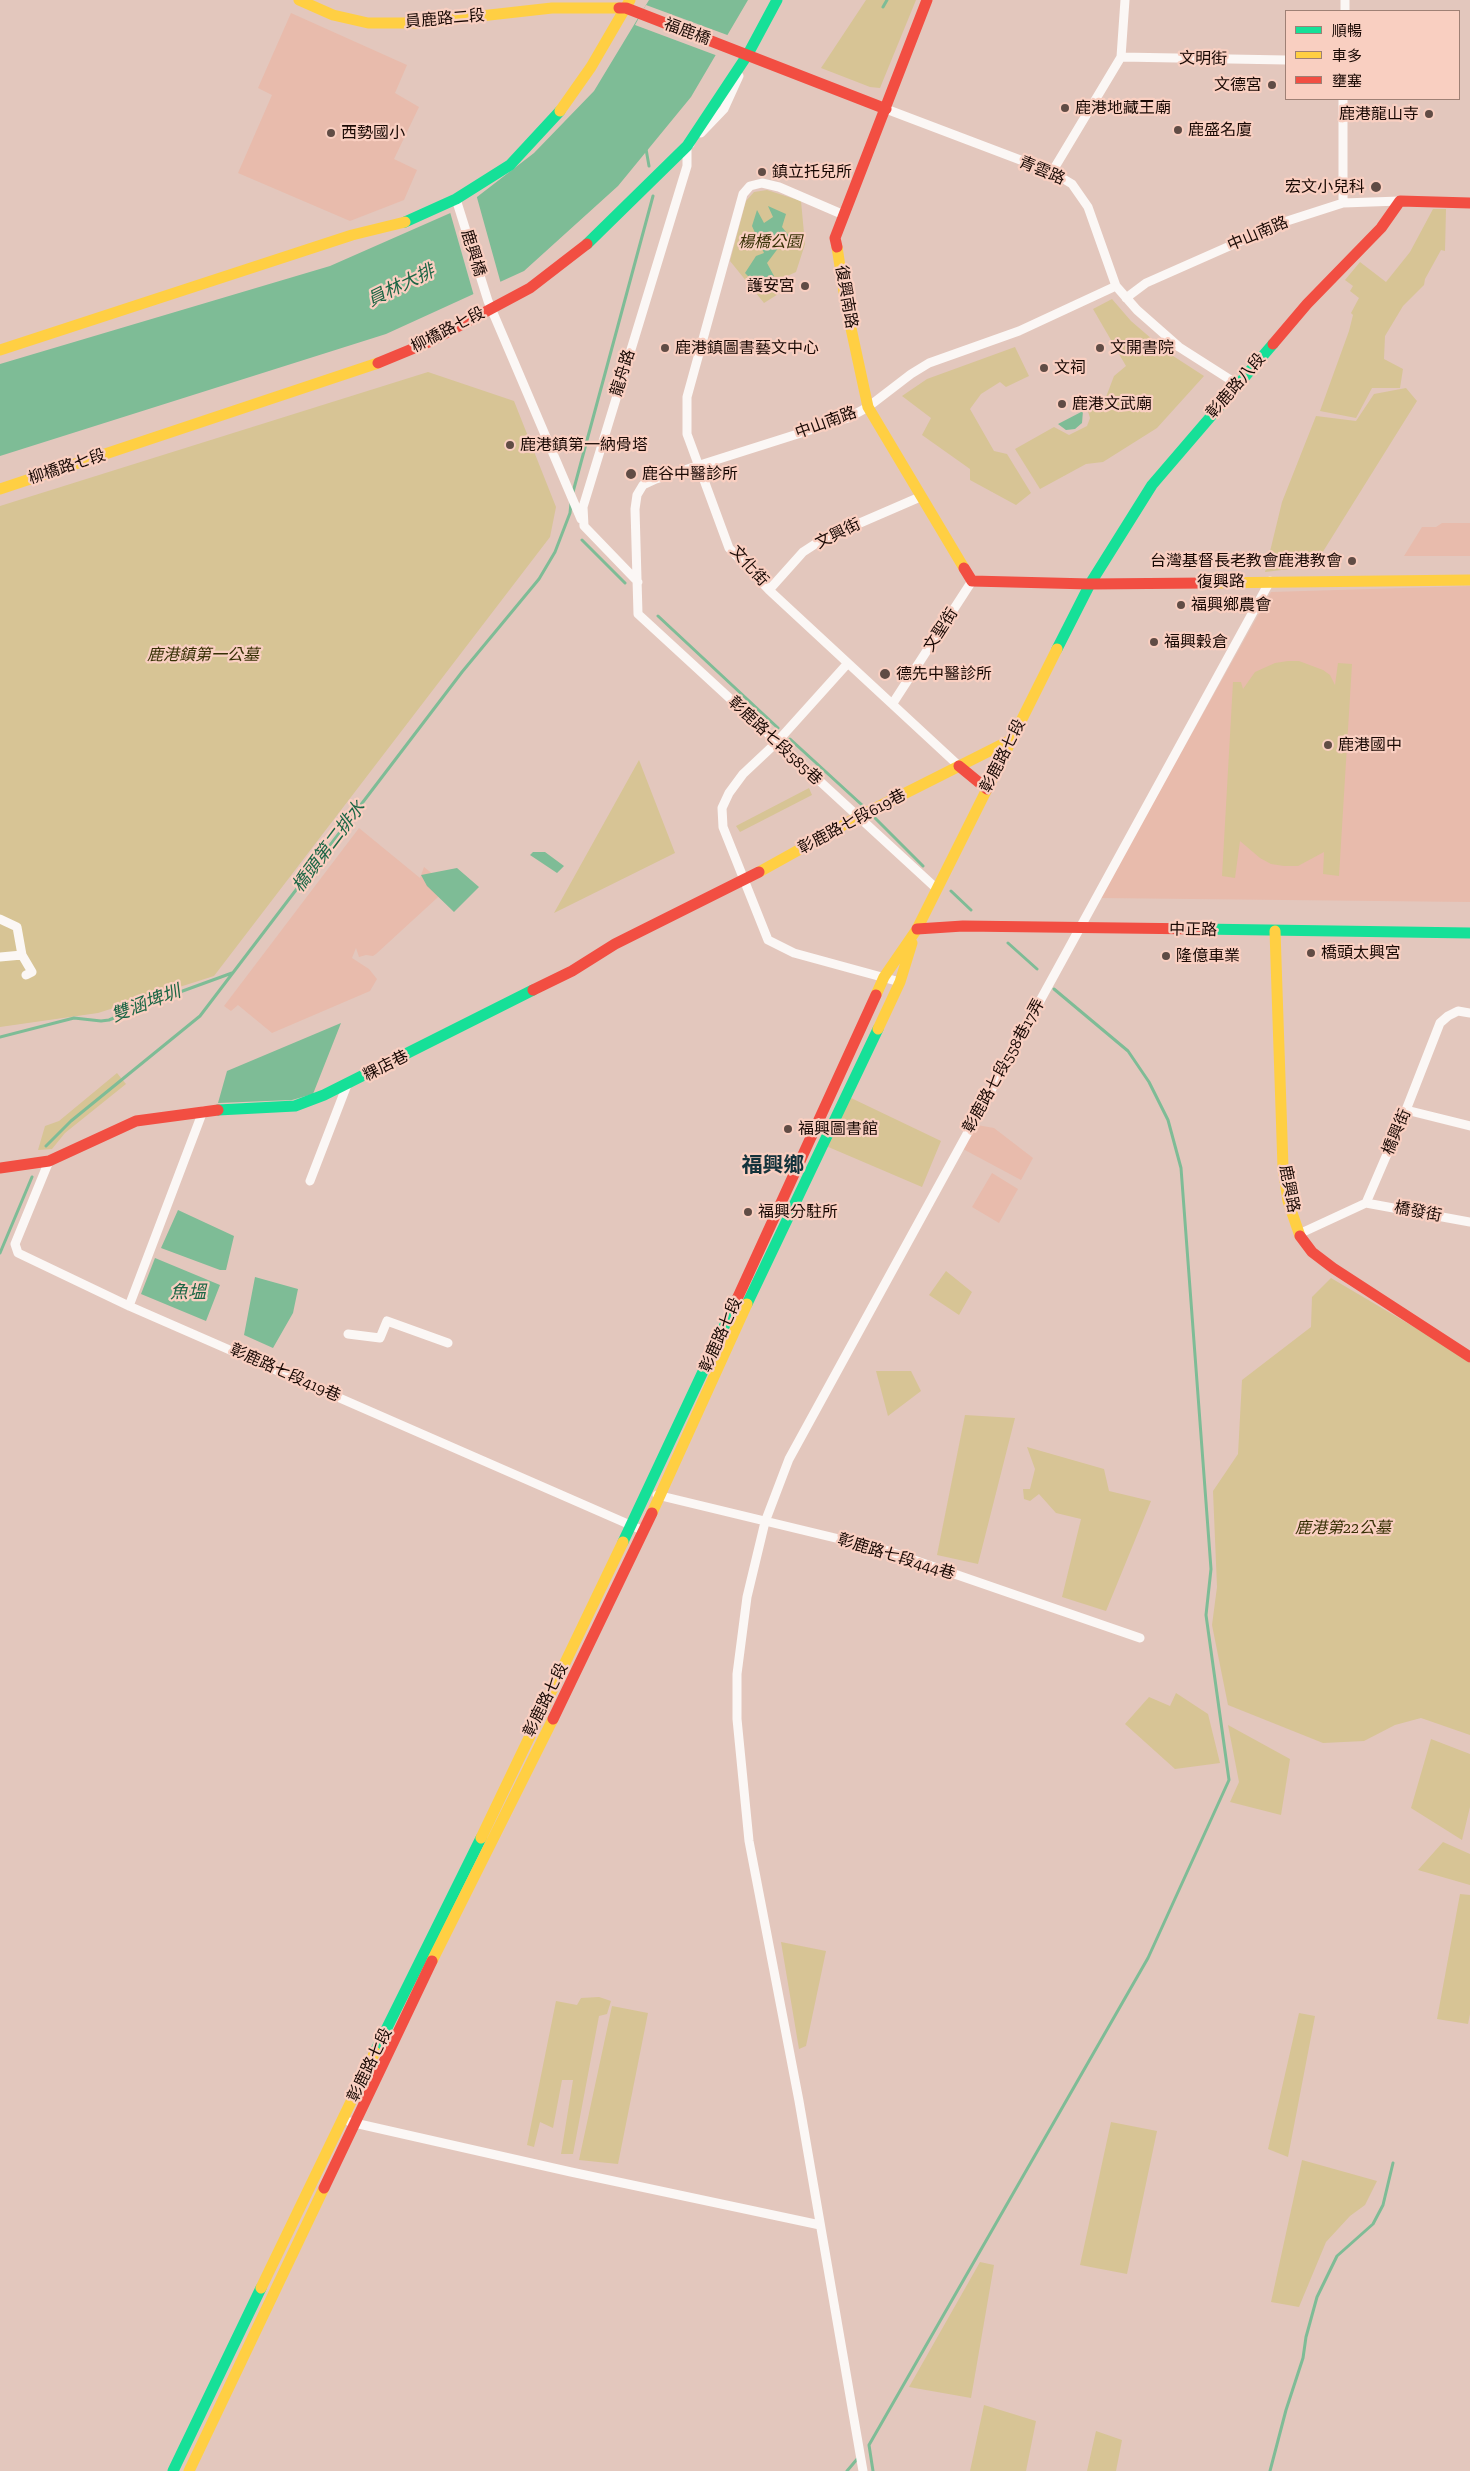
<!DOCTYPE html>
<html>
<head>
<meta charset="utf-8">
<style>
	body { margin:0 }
	#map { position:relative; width:1470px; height:2471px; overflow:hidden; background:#e3c7bd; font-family:"Zilla Slab","Noto Sans TC",serif }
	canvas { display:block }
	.legend { position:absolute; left:1285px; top:10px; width:175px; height:90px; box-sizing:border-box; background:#f9cfc1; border:1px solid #9f8075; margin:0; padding:6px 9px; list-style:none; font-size:15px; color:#190904 }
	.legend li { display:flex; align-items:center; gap:10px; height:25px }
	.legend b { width:25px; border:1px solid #9f8075 }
</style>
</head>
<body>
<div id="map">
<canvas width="1470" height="2471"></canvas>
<ul class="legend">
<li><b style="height:6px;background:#16e098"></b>順暢</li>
<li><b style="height:6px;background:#ffcf43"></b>車多</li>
<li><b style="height:6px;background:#f24e42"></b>壅塞</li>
</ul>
</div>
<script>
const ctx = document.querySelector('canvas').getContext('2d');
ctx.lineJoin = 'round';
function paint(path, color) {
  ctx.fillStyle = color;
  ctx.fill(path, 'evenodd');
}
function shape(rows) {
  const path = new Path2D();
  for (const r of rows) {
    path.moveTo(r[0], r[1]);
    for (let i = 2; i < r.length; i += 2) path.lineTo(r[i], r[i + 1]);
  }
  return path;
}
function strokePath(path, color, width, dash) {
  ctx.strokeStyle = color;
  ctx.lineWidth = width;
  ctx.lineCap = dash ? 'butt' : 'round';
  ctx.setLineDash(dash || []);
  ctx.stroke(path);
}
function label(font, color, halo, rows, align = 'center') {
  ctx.font = font + ' "Zilla Slab","Noto Sans TC",serif';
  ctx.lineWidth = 4.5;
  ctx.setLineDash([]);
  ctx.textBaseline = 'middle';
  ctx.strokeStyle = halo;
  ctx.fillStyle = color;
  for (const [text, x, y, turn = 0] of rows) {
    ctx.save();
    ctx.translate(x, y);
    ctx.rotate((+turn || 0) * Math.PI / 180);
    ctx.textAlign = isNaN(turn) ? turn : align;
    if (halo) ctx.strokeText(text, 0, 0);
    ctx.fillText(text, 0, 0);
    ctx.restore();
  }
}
paint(shape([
	[291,13,407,65,395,93,419,107,394,159,417,170,404,200,350,221,238,173,272,95,258,88],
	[1442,523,1470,523,1470,556,1404,556,1422,527,1436,527],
	[1470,586,1470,902,1100,898,1271,592],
	[359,828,420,878,424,867,449,887,376,954,373,956,366,955,359,957,356,948,352,958,369,969,377,979,370,991,272,1033,238,1005,231,1011,224,1006],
	[977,1125,994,1128,1033,1158,1021,1180,963,1149],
	[992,1173,1018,1189,999,1223,972,1207]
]), '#e8bbac');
paint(shape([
	[866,0,916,0,880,88,870,87,821,68],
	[767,190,801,201,805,244,796,272,785,277,783,291,764,303,730,261,746,201,754,192],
	[1433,209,1446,209,1445,251,1441,250,1425,279,1424,285,1403,306,1385,336,1384,359,1403,369,1400,388,1372,388,1356,418,1320,411,1349,331,1353,315,1351,313,1359,298,1350,291,1353,286,1345,280,1360,262,1386,282,1410,252],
	[1112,299,1131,321,1167,352,1204,376,1157,428,1103,462,1086,464,1040,489,1015,449,1054,427,1069,435,1087,426,1090,418,1087,408,1106,397,1114,376,1126,366,1093,309],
	[1015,347,1029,376,1006,387,1000,382,981,394,970,409,994,451,1007,454,1031,493,1016,505,970,480,970,469,922,435,931,418,902,396,927,379],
	[428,372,514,401,556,507,550,537,214,976,98,1013,0,1027,0,506],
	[1406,388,1417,401,1314,566,1265,572,1282,502,1316,416,1356,421,1374,394],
	[1288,661,1299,661,1323,670,1330,675,1335,685,1338,663,1352,664,1339,876,1323,874,1324,852,1298,866,1284,866,1271,864,1260,858,1240,841,1235,878,1222,876,1233,682,1241,682,1243,689,1255,672,1275,663],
	[639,760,675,853,554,913],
	[809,788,812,795,740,832,736,826],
	[117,1073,126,1084,65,1133,52,1149,38,1150,45,1126,59,1121],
	[849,1097,941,1141,922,1187,826,1146],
	[946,1271,972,1292,959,1315,929,1295],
	[1331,1278,1436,1340,1470,1363,1470,1735,1421,1718,1395,1725,1364,1741,1323,1743,1228,1705,1212,1625,1217,1587,1213,1491,1238,1454,1242,1380,1311,1327,1312,1297],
	[876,1371,911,1371,921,1391,888,1416],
	[965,1415,1015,1418,978,1564,937,1555],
	[1027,1447,1104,1469,1109,1491,1151,1501,1106,1611,1062,1597,1081,1519,1056,1513,1039,1494,1030,1501,1024,1499,1023,1489,1030,1489,1035,1469],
	[1176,1693,1208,1714,1220,1763,1175,1769,1125,1724,1149,1697,1170,1706],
	[1228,1725,1290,1759,1281,1815,1230,1802,1239,1782],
	[1431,1739,1470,1754,1470,1807,1462,1840,1411,1808],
	[1443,1842,1470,1854,1470,1885,1418,1870],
	[1460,1894,1470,1895,1470,2014,1468,2024,1437,2019],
	[781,1942,826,1951,806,2046,799,2049],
	[599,1997,611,2001,607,2014,599,2016,573,2154,561,2154,573,2080,562,2080,553,2128,540,2122,534,2147,527,2145,556,2001,577,2005,581,1998],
	[612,2006,648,2013,618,2164,579,2160],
	[1299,2013,1315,2016,1288,2157,1268,2149],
	[1111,2122,1157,2131,1127,2274,1080,2265],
	[1302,2160,1377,2181,1365,2205,1350,2216,1326,2242,1299,2307,1271,2302],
	[980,2262,994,2265,971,2398,909,2387],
	[984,2405,1036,2421,1026,2471,970,2471],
	[1096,2431,1122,2440,1116,2471,1087,2471]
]), '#d7c495');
paint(shape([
	[649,0,748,0,691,97,618,186,524,271,386,334,0,456,0,364,330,266,464,207,534,153,594,91],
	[768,206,786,214,782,227,790,237,789,246,779,247,767,263,774,276,764,282,760,277,754,282,745,273,756,256,764,253,752,226,757,210,764,223,773,217],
	[1083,411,1082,423,1075,429,1066,430,1058,424],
	[533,852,545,852,564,866,557,873,530,855],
	[457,868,479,887,454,912,427,886,421,875],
	[341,1023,313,1094,292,1100,218,1103,227,1071],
	[178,1210,234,1236,226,1270,220,1270,161,1248],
	[155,1258,220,1285,206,1321,141,1294],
	[255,1277,298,1289,293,1313,273,1348,244,1335]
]), '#7ebc96');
paint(shape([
	[646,5,730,36,718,56,635,25],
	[476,194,501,284,474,296,450,212]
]), '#e3c7bd');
strokePath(shape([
	[883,7,887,0],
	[646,149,649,166],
	[573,492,653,196],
	[582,540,625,583],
	[658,616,778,728],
	[790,739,862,805],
	[875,818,923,866],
	[951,891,971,910],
	[1008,943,1037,969],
	[0,1037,74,1018,101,1021,109,1020,121,1015,134,1006,147,1004,232,973],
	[46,1146,71,1121,200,1016,462,672,539,579,555,552,570,513,571,503],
	[0,1253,32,1177],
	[847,2471,858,2458],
	[873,2471,869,2445,1148,1958,1229,1780,1206,1615,1211,1569,1181,1168,1168,1120,1149,1082,1128,1051,1054,989],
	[1270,2471,1286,2410,1303,2358,1306,2337,1317,2297,1337,2256,1373,2224,1383,2205,1393,2163]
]), '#7ebc96', 3);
strokePath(shape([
	[1345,11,1345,0],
	[1121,57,1286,60],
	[886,109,1052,172,1072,184,1088,207,1116,286,1137,310,1179,347,1237,384],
	[701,133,724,109,739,76],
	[1052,172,1121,57,1125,0],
	[456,199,488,301,581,519],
	[1343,203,1343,99],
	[844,215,779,187,762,183,750,186,743,194,687,397,687,434,729,548,769,590,959,766],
	[1126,298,1146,283,1284,222,1343,203,1400,201],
	[638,582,584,526,583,507,687,166,687,146,690,144],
	[769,590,803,552,823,539,920,497],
	[848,663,776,743,743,774,729,793,722,808,723,827,768,940,794,953,900,982],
	[893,703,972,581],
	[937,889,638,614,635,509,637,495,643,485,656,479,848,418,868,407,911,374,929,363,1019,331,1116,286],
	[0,919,17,927,22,955,0,957],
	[22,955,32,972,26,975,32,972],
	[1406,1110,1470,1126],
	[49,1161,15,1244,18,1253,129,1306,644,1531],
	[310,1181,347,1085],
	[1366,1203,1470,1222],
	[1299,1234,1366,1203,1406,1110,1440,1023,1448,1016,1458,1011,1470,1013],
	[129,1306,203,1111],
	[348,1334,380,1338,387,1321,448,1343],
	[657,1495,885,1550,1140,1638],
	[350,2122,571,2172,820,2225],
	[863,2471,799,2101,749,1841,737,1719,737,1674,747,1597,765,1522,789,1459,1270,581]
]), '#fbf7f5', 9);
strokePath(shape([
	[405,222,456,199,510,165,560,111],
	[587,244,687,146,748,54,777,0],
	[1057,649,1090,584,1152,485,1273,344],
	[1200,929,1470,933],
	[218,1110,295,1106,324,1095,533,990],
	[747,1304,878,1029],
	[623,1542,737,1299],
	[375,2052,481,1838],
	[173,2471,261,2288]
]), '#16e098', 11);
strokePath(shape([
	[299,0,333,15,368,23,418,23,552,8,619,8],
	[560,111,591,67,630,0],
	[837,247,846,305,868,407,964,568],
	[0,350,352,235,405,222],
	[0,489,378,363],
	[1207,583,1470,580],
	[759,872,858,817,1011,740],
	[1275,931,1283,1167,1288,1201,1300,1236],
	[876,995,884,977,917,929,1057,649],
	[878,1029,900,982,912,943],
	[652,1513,747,1304],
	[481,1838,623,1542],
	[432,1961,553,1719],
	[261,2288,375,2052],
	[189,2471,324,2188]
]), '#ffcf43', 11);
strokePath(shape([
	[619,8,626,8,886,109],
	[837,247,835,238,927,0],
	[1273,344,1307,304,1381,228,1400,201,1470,203],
	[378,363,429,342,530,288,587,244],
	[964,568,972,581,1090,584,1207,583],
	[959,766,987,789],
	[917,929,963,926,1200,929],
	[533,990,572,971,615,944,759,872],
	[0,1168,49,1161,136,1121,218,1110],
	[1300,1236,1312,1252,1333,1268,1470,1357],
	[737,1299,876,995],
	[553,1719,652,1513],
	[324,2188,432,1961]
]), '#f24e42', 11);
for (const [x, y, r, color] of [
	[1272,85,5,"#604c45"],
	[1065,108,5,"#604c45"],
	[1429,114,5,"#604c45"],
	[1178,130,5,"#604c45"],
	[331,133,5,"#604c45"],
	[762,172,5,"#604c45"],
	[1376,187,6,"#604c45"],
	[805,286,5,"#604c45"],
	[665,348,5,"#604c45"],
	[1100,348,5,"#604c45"],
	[1044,368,5,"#604c45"],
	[1062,404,5,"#604c45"],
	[510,445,5,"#604c45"],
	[631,474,6,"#604c45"],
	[1352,561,5,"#604c45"],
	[1181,605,5,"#604c45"],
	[1154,642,5,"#604c45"],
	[885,674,6,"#604c45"],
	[1328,745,5,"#604c45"],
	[1311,953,5,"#604c45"],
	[1166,956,5,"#604c45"],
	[788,1129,5,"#604c45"],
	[748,1212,5,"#604c45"]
]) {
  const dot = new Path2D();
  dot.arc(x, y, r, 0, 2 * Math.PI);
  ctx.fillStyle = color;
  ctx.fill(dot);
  strokePath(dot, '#f9cfc1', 2);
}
label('16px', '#190904', '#f9cfc1', [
	["員鹿路二段",445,19,-5],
	["福鹿橋",687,32,20],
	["文明街",1203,59,1],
	["青雲路",1042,171,23],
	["中山南路",1258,234,-23],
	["鹿興橋",473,253,73],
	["復興南路",846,297,80],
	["柳橋路七段",448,330,-27],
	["龍舟路",623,373,-73],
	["彰鹿路八段",1236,386,-49],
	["中山南路",826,423,-20],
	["柳橋路七段",67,467,-18],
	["文興街",838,534,-26],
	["文化街",749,566,48],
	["復興路",1221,582,-1],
	["文聖街",941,630,-57],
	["彰鹿路七段585巷",775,741,43],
	["彰鹿路七段",1003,756,-63],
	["彰鹿路七段619巷",852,822,-28],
	["中正路",1193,930,1],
	["粿店巷",386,1066,-27],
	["彰鹿路七段558巷17弄",1004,1066,-61],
	["橋興街",1397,1132,-67],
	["鹿興路",1289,1189,79],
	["橋發街",1418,1212,11],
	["彰鹿路七段",721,1335,-66],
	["彰鹿路七段419巷",285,1373,24],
	["彰鹿路七段444巷",896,1557,17],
	["彰鹿路七段",546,1700,-64],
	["彰鹿路七段",370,2065,-64]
]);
label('16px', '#190904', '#f9cfc1', [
	["文德宮",1262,85,"right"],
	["鹿港地藏王廟",1075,108],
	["鹿港龍山寺",1419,114,"right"],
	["鹿盛名廈",1188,130],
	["西勢國小",341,133],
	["鎮立托兒所",772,172],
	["宏文小兒科",1365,187,"right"],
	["護安宮",795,286,"right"],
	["鹿港鎮圖書藝文中心",675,348],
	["文開書院",1110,348],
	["文祠",1054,368],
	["鹿港文武廟",1072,404],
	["鹿港鎮第一納骨塔",520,445],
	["鹿谷中醫診所",642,474],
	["台灣基督長老教會鹿港教會",1342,561,"right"],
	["福興鄉農會",1191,605],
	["福興穀倉",1164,642],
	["德先中醫診所",896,674],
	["鹿港國中",1338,745],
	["橋頭太興宮",1321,953],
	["隆億車業",1176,956],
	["福興圖書館",798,1129],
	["福興分駐所",758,1212]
], 'left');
label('italic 16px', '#373005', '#f9cfc1', [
	["楊橋公園",770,242],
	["鹿港鎮第一公墓",203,655],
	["鹿港第22公墓",1343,1528]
]);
label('italic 18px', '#1c6645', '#f9cfc1', [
	["員林大排",401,286,-26],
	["橋頭第二排水",329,847,-53],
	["雙涵埤圳",146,1004,-21],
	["魚塭",188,1293]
]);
label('bold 21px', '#13323b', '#f9cfc1', [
	["福興鄉",773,1166]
]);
</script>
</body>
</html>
